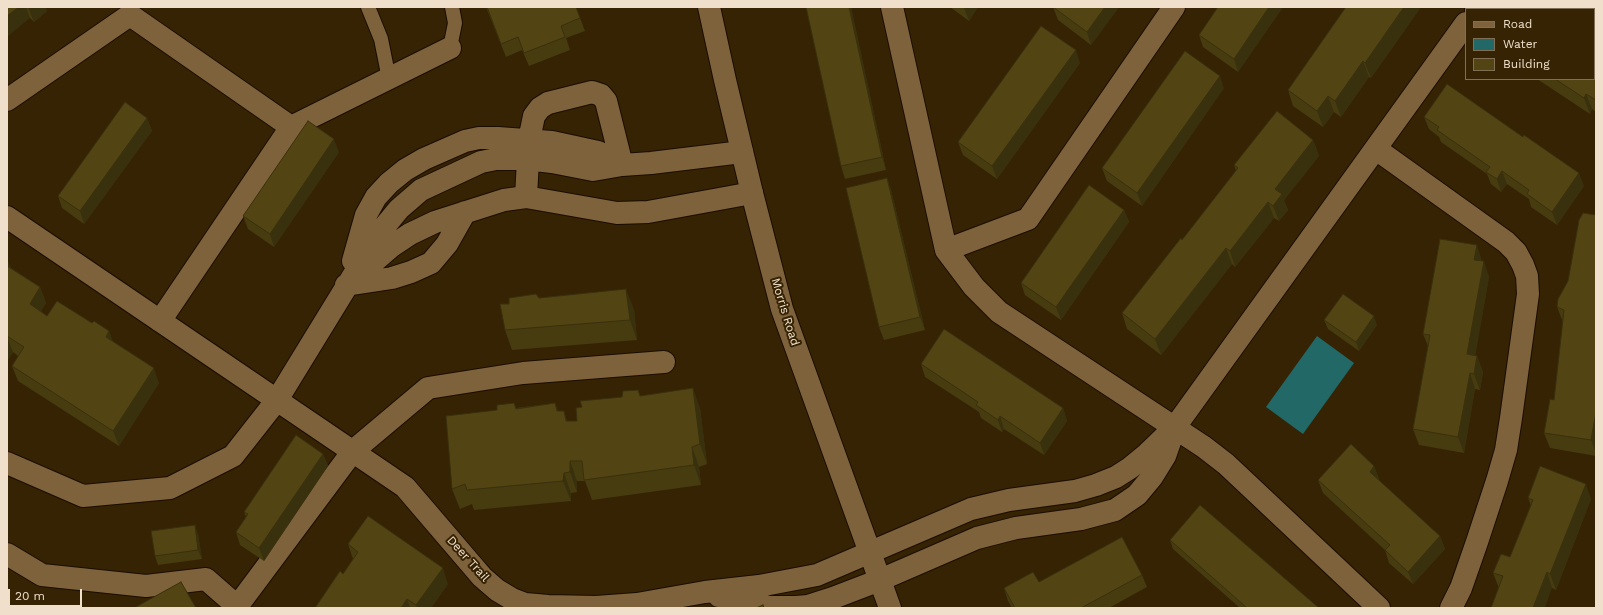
<!DOCTYPE html>
<html>
<head>
<meta charset="utf-8">
<style>
	body { margin:0 }
	#map { position:relative; width:1603px; height:615px; overflow:hidden; background:#362304; font-family:"Work Sans",sans-serif }
	canvas { display:block }
	.frame { position:absolute; inset:0; border:8px solid #f0e0cb; pointer-events:none }
	.legend { position:absolute; left:1465px; top:8px; width:130px; height:72px; box-sizing:border-box; background:#362304; border:1px solid #806f54; margin:0; padding:5px 7px; list-style:none; font-size:12px; color:#f0e0cb }
	.legend li { display:flex; align-items:center; gap:8px; height:20px }
	.legend b { width:20px; border:1px solid #806f54 }
	.scale { position:absolute; left:8px; top:589px; width:74px; height:18px; box-sizing:border-box; border:2px solid #f0e0cb; border-top:0; padding-left:5px; font-size:12px; line-height:14px; white-space:nowrap; color:#f0e0cb; -webkit-text-stroke:3px #362304; paint-order:stroke }
</style>
</head>
<body>
<div id="map">
<canvas width="1603" height="615"></canvas>
<div class="frame"></div>
<ul class="legend">
<li><b style="height:5px;background:#7e623b"></b>Road</li>
<li><b style="height:11px;background:#216867"></b>Water</li>
<li><b style="height:11px;background:#524513"></b>Building</li>
</ul>
<div class="scale">20 m</div>
</div>
<script>
const ctx = document.querySelector('canvas').getContext('2d');
ctx.lineJoin = 'round';
function paint(path, color) {
  ctx.fillStyle = color;
  ctx.fill(path, 'evenodd');
}
function shape(rows) {
  const path = new Path2D();
  for (const r of rows) {
    path.moveTo(r[0], r[1]);
    for (let i = 2; i < r.length; i += 2) path.lineTo(r[i], r[i + 1]);
  }
  return path;
}
function strokePath(path, color, width, dash) {
  ctx.strokeStyle = color;
  ctx.lineWidth = width;
  ctx.lineCap = dash ? 'butt' : 'round';
  ctx.setLineDash(dash || []);
  ctx.stroke(path);
}
function label(font, color, halo, rows, align = 'center') {
  ctx.font = font + ' "Work Sans",sans-serif';
  ctx.lineWidth = 4;
  ctx.setLineDash([]);
  ctx.textBaseline = 'middle';
  ctx.strokeStyle = halo;
  ctx.fillStyle = color;
  for (const [text, x, y, turn = 0] of rows) {
    ctx.save();
    ctx.translate(x, y);
    ctx.rotate((+turn || 0) * Math.PI / 180);
    ctx.textAlign = isNaN(turn) ? turn : align;
    if (halo) ctx.strokeText(text, 0, 0);
    ctx.fillText(text, 0, 0);
    ctx.restore();
  }
}
paint(shape([
	[1317,336,1354,363,1303,434,1266,407]
]), '#216867');
const service = shape([
	[368,7,381,39,389,79],
	[450,48,455,23,452,7]
]);
const minor = shape([
	[892,7,946,250,974,287,999,312,1204,447,1226,464,1379,608],
	[1476,9,1478,7],
	[7,100,130,15,291,127],
	[1376,149,1506,242,1516,252,1523,265,1527,276,1528,294,1511,418,1506,450,1497,481,1477,542,1461,588,1451,608],
	[526,197,529,140,534,116,540,108,548,103,592,92,601,95,606,101,622,165],
	[7,217,405,487,482,577,497,590,512,599,525,604,548,606,596,607,637,604,705,592,759,586,817,575,971,509,1009,500,1075,491,1096,485,1116,477,1130,468,1147,454,1175,427,1466,23],
	[946,250,1028,219,1174,7],
	[353,261,366,215,376,197,389,183,405,170,424,159,465,141,479,138,498,138,552,142,598,152,622,165],
	[362,272,392,246,410,234,435,222,504,200,526,197,617,213,648,212,752,193],
	[346,285,392,278,411,272,431,263,447,244,465,212],
	[160,321,291,127,450,48],
	[7,463,83,496,170,488,233,456,277,400,380,232,399,209,421,190,481,162,496,159,527,159,552,162,593,170,622,165,651,163,742,152],
	[7,554,42,575,146,586,206,579,238,607],
	[719,596,769,607,796,607,808,606,833,598,880,580,977,538,1016,528,1081,519,1115,510,1137,495,1152,477,1165,456,1172,436],
	[236,608,353,451,428,388,523,373,664,362]
]);
const tertiary = shape([
	[709,7,725,80,752,193,782,309,890,608]
]);
strokePath(service, '#1a0d00', 16);
strokePath(minor, '#1a0d00', 24);
strokePath(tertiary, '#1a0d00', 24);
strokePath(service, '#7e623b', 14);
strokePath(minor, '#7e623b', 22);
strokePath(tertiary, '#7e623b', 22);
paint(shape([
	[7,7,45,7,47,11,34,22,30,18],
	[486,7,576,7,585,31,566,38,570,50,529,66,522,50,506,57],
	[806,7,851,7,886,170,845,179,841,166],
	[950,7,978,7,969,21],
	[1053,7,1119,7,1091,45,1058,20],
	[1218,7,1283,7,1238,72,1203,47,1199,35],
	[1346,7,1421,7,1371,78,1369,77,1341,117,1334,112,1323,127,1293,106,1288,90],
	[1596,51,1596,112,1592,109,1590,114,1537,79,1594,79],
	[1080,63,997,179,963,155,958,142],
	[1224,88,1142,206,1107,181,1102,168],
	[1424,117,1584,186,1557,225,1531,207,1529,199,1507,184,1501,192,1491,184,1487,174,1441,142,1439,137,1429,129],
	[147,118,152,131,84,224,62,208,58,196],
	[1313,140,1319,156,1284,200,1288,210,1279,221,1274,218,1235,267,1232,264,1161,355,1127,329,1122,313,1182,240,1236,171,1234,165],
	[339,152,274,247,248,229,243,216],
	[887,178,891,190,925,330,884,340,879,327],
	[1124,210,1129,222,1061,320,1025,295,1021,283],
	[1596,215,1596,456,1550,448,1544,433,1554,400,1563,322,1557,307],
	[7,260,11,268,40,287,46,303,41,311,47,316,92,323,109,331,113,342,159,383,119,446,18,381,12,366,18,356,13,352,7,361],
	[1482,261,1489,277,1475,355,1477,356,1483,372,1480,390,1475,389,1464,453,1419,445,1413,429,1428,346,1423,334],
	[539,298,634,309,637,340,512,350,505,330,509,304],
	[1324,320,1377,325,1359,351,1328,329],
	[921,364,1063,408,1067,421,1044,455,1004,429,1002,432,981,418,979,412,925,377],
	[640,396,700,408,707,464,699,467,701,485,592,500,585,481,577,481,577,492,571,493,571,501,474,510,472,504,460,509,452,489,516,408,555,403,558,411,564,411,567,421,577,421,582,407],
	[323,454,328,466,264,561,240,545,236,532,246,517,244,512],
	[1374,466,1379,479,1378,480,1440,536,1445,549,1413,584,1389,563,1385,550,1323,493,1318,480],
	[1528,498,1591,499,1556,590,1552,588,1499,588,1493,573,1510,557,1531,506],
	[198,534,202,559,158,565,155,556],
	[1170,540,1319,608,1240,608,1173,549],
	[348,544,448,584,431,608,315,608,343,574,353,559],
	[1142,575,1147,587,1109,608,1012,608,1008,601,1004,588,1039,582]
]), '#473b10');
paint(shape([
	[19,7,26,7,30,18,7,37,7,16],
	[28,7,45,7,47,11,34,22],
	[849,7,851,7,886,170,882,157],
	[965,7,978,7,969,21,964,8],
	[1105,7,1119,7,1091,45,1087,32],
	[1269,7,1283,7,1238,72,1234,59],
	[1404,7,1421,7,1371,78,1365,63],
	[1076,50,1080,63,997,179,992,166],
	[1363,61,1369,77,1341,117,1335,101],
	[1220,76,1224,88,1142,206,1137,193],
	[1586,94,1592,109,1590,114,1584,98],
	[1328,96,1334,112,1323,127,1317,111],
	[147,118,152,131,84,224,80,211],
	[334,139,339,152,274,247,270,234],
	[1313,140,1319,156,1284,200,1288,210,1279,221,1273,206,1275,189],
	[1502,171,1507,184,1501,192,1497,179],
	[1579,173,1584,186,1557,225,1552,212],
	[887,178,891,190,925,330,920,317],
	[1268,202,1274,218,1235,267,1230,251],
	[1124,210,1129,222,1061,320,1056,307],
	[1477,245,1482,261,1480,276,1474,260],
	[1226,248,1232,264,1161,355,1155,339],
	[8,261,14,277,7,269,7,262],
	[1484,261,1489,277,1473,370,1467,354],
	[40,287,46,303,35,320,30,304],
	[626,289,634,309,637,340,630,320],
	[1374,316,1377,325,1359,351,1356,342],
	[109,331,115,347,106,337],
	[7,337,13,352,7,361],
	[1477,356,1483,372,1480,390,1474,374],
	[154,368,159,383,119,446,113,431],
	[1470,373,1475,389,1464,453,1458,437],
	[693,388,700,408,707,464,700,444],
	[1063,408,1067,421,1044,455,1040,443],
	[1596,412,1596,453,1591,440],
	[1000,416,1004,429,1002,432,998,420],
	[692,447,699,467,701,485,694,465],
	[323,454,328,466,264,561,259,548],
	[570,461,577,481,577,492,570,472],
	[1374,466,1379,479,1374,484,1370,472],
	[564,473,571,493,571,501,563,481],
	[1586,484,1591,499,1556,590,1550,574],
	[195,525,198,534,202,559,198,550],
	[1440,536,1445,549,1413,584,1408,572],
	[443,568,448,584,431,608,417,608,416,605],
	[1547,572,1552,588,1545,608,1533,608],
	[407,599,410,608,401,608]
]), '#39300d');
const building = shape([
	[7,7,19,7,7,16,7,7],
	[487,7,576,7,580,18,561,26,565,37,524,53,518,37,501,44,487,7],
	[806,7,849,7,882,157,841,166,806,7],
	[1053,7,1105,7,1087,32,1053,7],
	[1218,7,1269,7,1234,59,1199,35,1218,7],
	[1346,7,1404,7,1365,63,1363,61,1335,101,1328,96,1317,111,1288,90,1346,7],
	[1041,26,1076,50,992,166,958,142,1041,26],
	[1594,50,1596,51,1596,100,1586,94,1584,98,1555,79,1594,79,1594,50],
	[1185,51,1220,76,1137,193,1102,168,1185,51],
	[1447,84,1523,137,1524,135,1579,173,1552,212,1527,194,1529,190,1502,171,1497,179,1486,172,1490,167,1437,130,1439,127,1424,117,1447,84],
	[125,102,147,118,80,211,58,196,125,102],
	[1277,111,1313,140,1275,189,1282,194,1273,206,1268,202,1230,251,1226,248,1155,339,1122,313,1181,238,1182,240,1238,168,1234,165,1277,111],
	[308,121,334,139,270,234,243,216,308,121],
	[887,178,920,317,879,327,846,188,887,178],
	[1089,185,1124,210,1056,307,1021,283,1089,185],
	[1583,213,1596,215,1596,412,1591,440,1544,433,1550,399,1554,400,1564,310,1557,307,1558,299,1568,281,1579,220,1583,213],
	[1440,239,1477,245,1474,260,1484,261,1467,354,1477,356,1474,374,1470,373,1458,437,1413,429,1430,335,1423,334,1440,239],
	[7,266,40,287,30,304,47,316,57,301,92,323,94,321,109,331,106,337,154,368,113,431,12,366,24,347,7,336,7,266],
	[626,289,630,320,505,330,500,304,509,304,509,298,536,294,539,298,626,289],
	[1343,294,1374,316,1356,342,1324,320,1343,294],
	[944,329,1063,408,1040,443,1000,416,998,420,976,405,978,402,921,364,944,329],
	[693,388,700,444,692,447,694,465,584,480,582,461,570,461,570,472,564,473,563,481,467,490,465,484,452,489,446,416,497,410,497,405,514,403,516,409,555,403,557,411,564,411,566,421,577,421,576,408,582,407,580,401,622,397,623,391,638,390,640,396,693,388],
	[296,435,323,454,259,548,236,532,248,514,244,512,296,435],
	[1351,444,1374,466,1370,472,1440,536,1408,572,1385,550,1390,545,1318,480,1351,444],
	[1540,466,1586,484,1550,574,1547,572,1533,608,1491,608,1503,576,1493,573,1501,554,1510,557,1533,500,1528,498,1540,466],
	[1200,505,1319,608,1247,608,1170,540,1200,505],
	[368,516,443,568,416,605,407,599,401,608,315,608,340,571,343,574,358,552,348,544,368,516],
	[195,525,198,550,155,556,151,531,195,525],
	[1122,537,1142,575,1081,608,1015,608,1004,588,1033,572,1039,582,1122,537],
	[181,582,196,608,134,608,181,582],
	[763,605,764,608,756,608,763,605]
]);
paint(building, '#524513');
strokePath(building, '#39300d', 1);
label('12px', '#f0e0cb', '#362304', [
	["Morris Road",785,312,73],
	["Deer Trail",468,559,48]
]);
</script>
</body>
</html>
